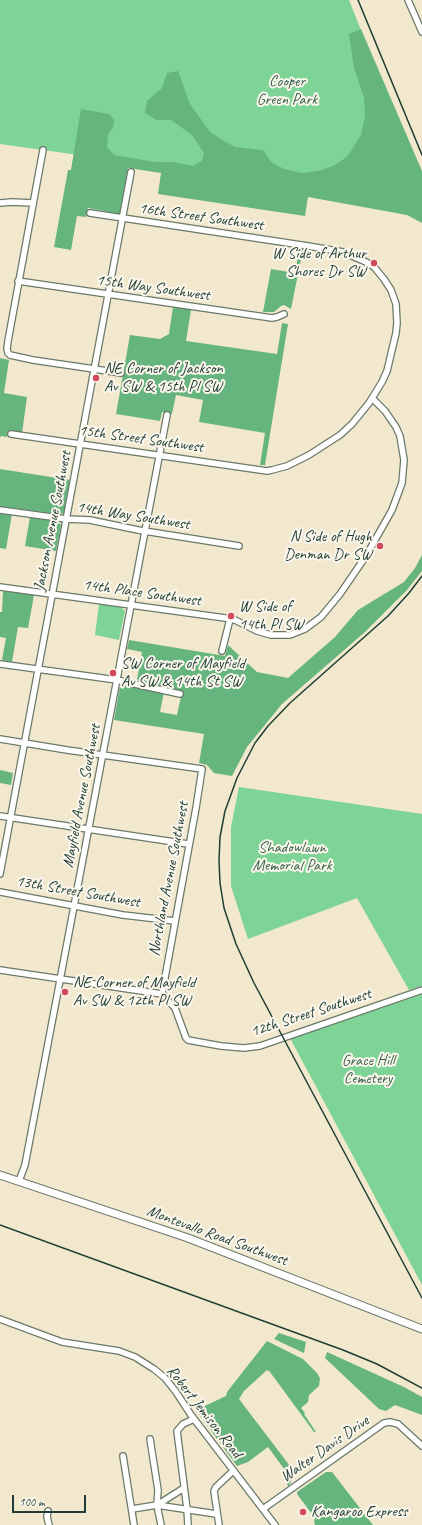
<!DOCTYPE html>
<html>
<head>
<meta charset="utf-8">
<style>
	body { margin:0 }
	#map { position:relative; width:422px; height:1525px; overflow:hidden; background:#f2e8ce; font-family:Caveat,sans-serif }
	canvas { display:block }
	.scale { position:absolute; left:12px; top:1495px; width:74px; height:18px; box-sizing:border-box; border:2px solid #1f3d34; border-top:0; padding-left:5px; font-size:12px; line-height:14px; white-space:nowrap; color:#1f3d34; -webkit-text-stroke:3px #fbf7ec; paint-order:stroke }
</style>
</head>
<body>
<div id="map">
<canvas width="422" height="1525"></canvas>
<div class="scale">100 m</div>
</div>
<script>
const ctx = document.querySelector('canvas').getContext('2d');
ctx.lineJoin = 'round';
function paint(path, color) {
  ctx.fillStyle = color;
  ctx.fill(path, 'evenodd');
}
function shape(rows) {
  const path = new Path2D();
  for (const r of rows) {
    path.moveTo(r[0], r[1]);
    for (let i = 2; i < r.length; i += 2) path.lineTo(r[i], r[i + 1]);
  }
  return path;
}
function strokePath(path, color, width, dash) {
  ctx.strokeStyle = color;
  ctx.lineWidth = width;
  ctx.lineCap = dash ? 'butt' : 'round';
  ctx.setLineDash(dash || []);
  ctx.stroke(path);
}
function label(font, color, halo, rows, align = 'center') {
  ctx.font = font + ' Caveat,sans-serif';
  ctx.lineWidth = 4;
  ctx.setLineDash([]);
  ctx.textBaseline = 'middle';
  ctx.strokeStyle = halo;
  ctx.fillStyle = color;
  for (const [text, x, y, turn = 0] of rows) {
    ctx.save();
    ctx.translate(x, y);
    ctx.rotate((+turn || 0) * Math.PI / 180);
    ctx.textAlign = isNaN(turn) ? turn : align;
    if (halo) ctx.strokeText(text, 0, 0);
    ctx.fillText(text, 0, 0);
    ctx.restore();
  }
}
paint(shape([
	[0,0,349,0,422,184,422,203,0,144],
	[99,604,121,607,125,611,119,640,95,635],
	[239,787,422,814,422,986,409,990,357,898,248,939,231,886,231,827],
	[422,994,422,1285,290,1038]
]), '#7ed396');
paint(shape([
	[361,29,422,171,422,223,407,215,308,197,305,216,158,194,161,173,128,168,120,214,88,208,86,217,77,216,71,250,54,247,68,170,71,170,81,109,109,114,114,120,113,127,108,135,107,147,114,155,155,162,173,162,193,166,202,161,204,153,192,135,171,120,156,120,145,113,147,101,162,88,167,73,178,71,190,104,210,132,224,141,235,147,263,150,271,162,284,169,302,173,318,171,333,166,347,157,361,135,365,116,364,98,354,68,349,34],
	[299,249,303,249,291,309,284,305,281,306,274,312,263,312,271,269,295,273],
	[173,307,191,310,186,341,277,354,282,323,288,324,265,465,260,465,265,433,199,422,203,400,176,395,172,414,162,412,160,421,116,414,130,335,160,339,169,334],
	[0,358,9,360,4,393,27,397,22,433,9,431,7,437,1,436,0,438],
	[0,469,70,480,64,512,62,514,57,514,13,508,6,549,0,548],
	[30,517,58,522,61,525,56,551,25,546],
	[422,555,422,571,407,590,365,632,282,704,247,747,232,776,214,773,207,765,199,763,204,734,114,720,120,686,139,687,164,692,160,712,177,715,182,692,137,680,142,652,127,649,129,640,225,656,228,645,257,672,288,678,335,637,358,610,404,582,415,568],
	[3,591,34,595,28,628,18,627,12,662,2,660,6,638,0,637,0,612,2,612],
	[0,770,13,773,11,785,0,783],
	[279,1333,306,1342,304,1353,274,1339],
	[267,1341,303,1359,317,1373,320,1378,319,1386,309,1395,308,1402,301,1408,305,1413,304,1414,316,1432,314,1432,270,1372,267,1370,244,1391,239,1399,293,1470,294,1475,289,1486,287,1485,290,1477,268,1447,248,1462,237,1466,196,1410,226,1396,227,1392],
	[327,1352,404,1387,422,1397,422,1415,395,1405,386,1411,379,1409,325,1358],
	[326,1472,332,1472,373,1525,315,1525,314,1521,315,1518,297,1494,297,1492]
]), '#66b57f');
const minor = shape([
	[408,0,422,32],
	[43,150,8,341,7,349,8,353,10,355,33,360,121,373],
	[0,203,12,202,33,203],
	[18,281,272,318,277,317,284,314],
	[11,434,267,471,272,470,287,466,309,455,340,435,352,424,369,403,382,382,387,371,396,333,397,323,396,304,391,290,384,279,374,267,366,262,343,252,308,246,90,213],
	[0,510,66,519,90,520,138,530,239,546],
	[0,587,225,618,235,620,257,631,271,635,290,635,305,629,321,617,340,594,366,556,392,510,402,483,404,460,400,436,396,427,385,411,372,398],
	[222,651,230,619],
	[0,664,117,680,180,694],
	[0,739,67,750,202,769,196,808,162,994],
	[0,816,188,844],
	[0,874,131,172],
	[0,892,123,915,175,921],
	[0,970,162,994],
	[162,994,175,1008,186,1038,188,1040,221,1046,244,1048,260,1046,422,990],
	[19,1181,25,1165,167,415],
	[0,1319,62,1342,119,1351,135,1357,154,1369,165,1378,176,1392,191,1415,275,1525],
	[150,1439,158,1490,157,1505,161,1525],
	[123,1456,134,1525],
	[157,1505,184,1488],
	[132,1509,157,1505,216,1514],
	[263,1509,384,1423,390,1422,398,1424,422,1446],
	[48,1511,47,1517,49,1525],
	[188,1525,187,1509,177,1431,183,1424,194,1419],
	[219,1525,214,1491,216,1487,233,1471]
]);
const major = shape([
	[0,1175,188,1238,422,1329]
]);
strokePath(minor, '#69796a', 8);
strokePath(major, '#69796a', 9);
strokePath(minor, '#fff', 5.5);
strokePath(major, '#fff', 7);
strokePath(shape([
	[358,0,422,155],
	[422,576,409,593,388,616,290,703,268,726,255,743,237,778,225,811,220,837,219,861,220,883,224,908,236,944,254,983,422,1298],
	[0,1225,343,1350,377,1364,422,1388]
]), '#1f3d34', 1.5);
for (const [x, y, r, color] of [
	[374,263,4,"#d1495b"],
	[96,378,4,"#d1495b"],
	[380,546,4,"#d1495b"],
	[231,616,4,"#d1495b"],
	[113,673,4,"#d1495b"],
	[65,992,4,"#d1495b"],
	[303,1512,4,"#d1495b"]
]) {
  const dot = new Path2D();
  dot.arc(x, y, r, 0, 2 * Math.PI);
  ctx.fillStyle = color;
  ctx.fill(dot);
  strokePath(dot, '#fbf7ec', 1.5);
}
label('16px', '#37624c', '#fbf7ec', [
	["Cooper",287,82],
	["Green Park",287,100],
	["Shadowlawn",292,848],
	["Memorial Park",292,866],
	["Grace Hill",368,1061],
	["Cemetery",368,1079]
]);
label('16px', '#1f3d34', '#fbf7ec', [
	["16th Street Southwest",201,217,8],
	["15th Way Southwest",153,288,8],
	["15th Street Southwest",141,439,8],
	["14th Way Southwest",133,516,9],
	["Jackson Avenue Southwest",53,521,-79],
	["14th Place Southwest",142,593,8],
	["Mayfield Avenue Southwest",82,796,-79],
	["Northland Avenue Southwest",169,879,-79],
	["13th Street Southwest",78,892,10],
	["12th Street Southwest",311,1013,-18],
	["Montevallo Road Southwest",217,1236,20],
	["Robert Jemison Road",204,1412,52],
	["Walter Davis Drive",325,1449,-35]
]);
label('16px', '#1f3d34', '#fbf7ec', [
	["W Side of Arthur",366,254,"right"],
	["Shores Dr SW",366,272,"right"],
	["NE Corner of Jackson",104,369],
	["Av SW & 15th Pl SW",104,387],
	["N Side of Hugh",372,537,"right"],
	["Denman Dr SW",372,555,"right"],
	["W Side of",239,607],
	["14th Pl SW",239,625],
	["SW Corner of Mayfield",121,664],
	["Av SW & 14th St SW",121,682],
	["NE Corner of Mayfield",73,983],
	["Av SW & 12th Pl SW",73,1001],
	["Kangaroo Express",311,1512]
], 'left');
</script>
</body>
</html>
